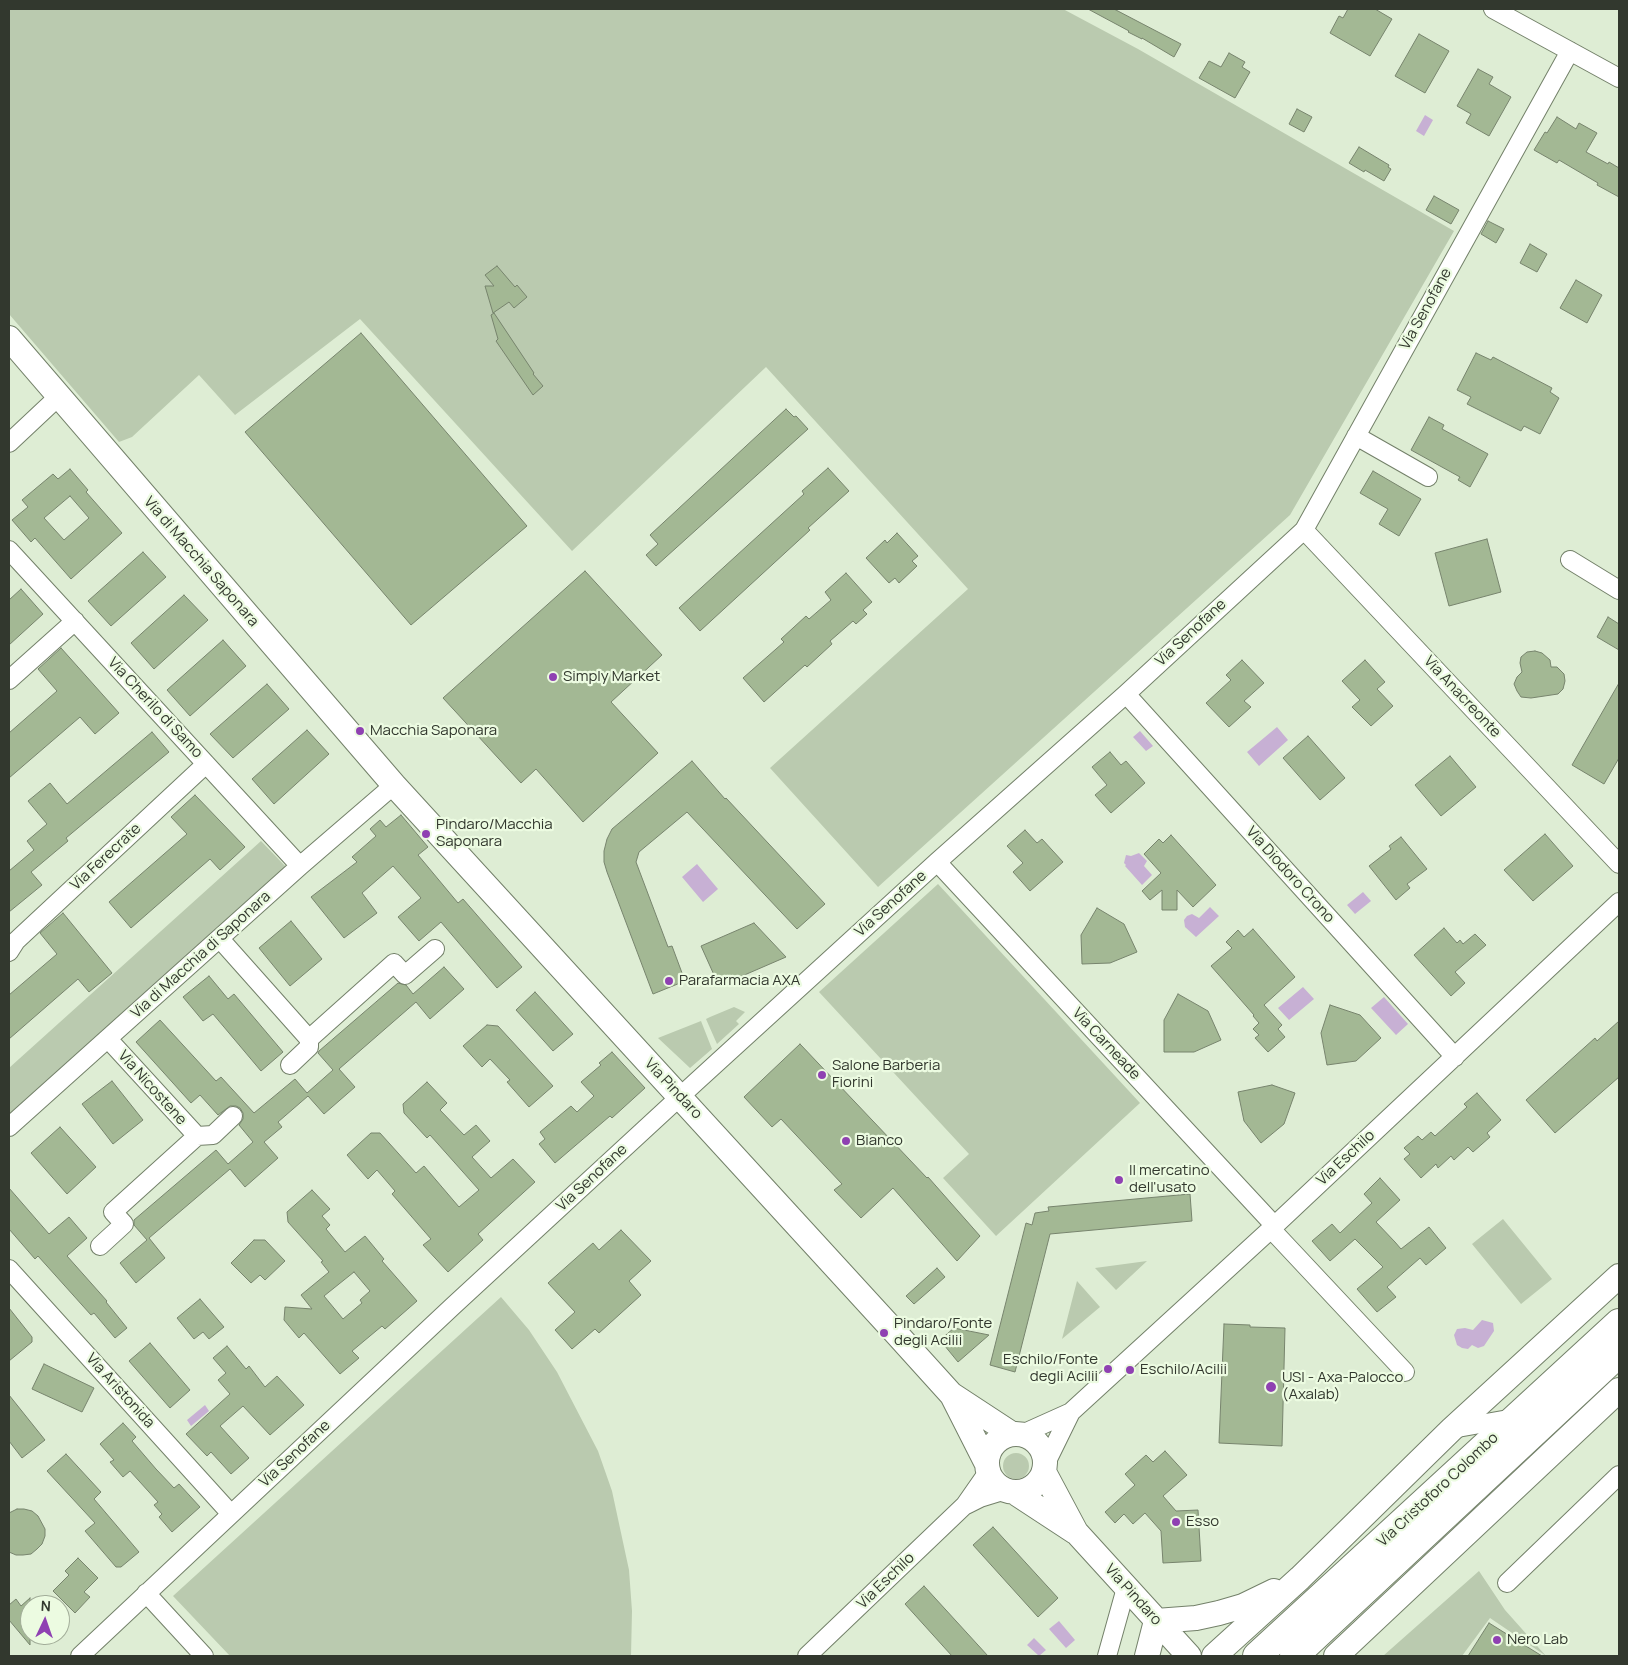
<!DOCTYPE html>
<html>
<head>
<meta charset="utf-8">
<style>
	body { margin:0 }
	#map { position:relative; width:1628px; height:1665px; overflow:hidden; background:#deedd4; font-family:Manrope,sans-serif }
	canvas { display:block }
	.frame { position:absolute; inset:0; border:10px solid #32382e; pointer-events:none }
	.north { position:absolute; left:20px; top:1595px; width:50px; height:50px; box-sizing:border-box; background:#ecfbe1; border:1px solid #a2ad99; border-radius:50%; rotate:3deg; font-size:14px; font-weight:700; line-height:20px; text-align:center; color:#32382e }
	.north::after { content:''; display:block; margin:auto; width:18px; height:22px; background:#8f41b2; clip-path:polygon(50% 0,100% 100%,50% 72%,0 100%) }
</style>
</head>
<body>
<div id="map">
<canvas width="1628" height="1665"></canvas>
<div class="frame"></div>
<div class="north">N</div>
</div>
<script>
const ctx = document.querySelector('canvas').getContext('2d');
ctx.lineJoin = 'round';
function paint(path, color) {
  ctx.fillStyle = color;
  ctx.fill(path, 'evenodd');
}
function shape(rows) {
  const path = new Path2D();
  for (const r of rows) {
    if (r.length === 3) {
      path.moveTo(r[0] + r[2], r[1]);
      path.arc(r[0], r[1], r[2], 0, 2 * Math.PI);
      continue;
    }
    path.moveTo(r[0], r[1]);
    for (let i = 2; i < r.length; i += 2) path.lineTo(r[i], r[i + 1]);
  }
  return path;
}
function strokePath(path, color, width, dash) {
  ctx.strokeStyle = color;
  ctx.lineWidth = width;
  ctx.lineCap = dash ? 'butt' : 'round';
  ctx.setLineDash(dash || []);
  ctx.stroke(path);
}
function label(font, color, halo, rows, align = 'center') {
  ctx.font = font + ' Manrope,sans-serif';
  ctx.lineWidth = 4.5;
  ctx.setLineDash([]);
  ctx.textBaseline = 'middle';
  ctx.strokeStyle = halo;
  ctx.fillStyle = color;
  for (const [text, x, y, turn = 0] of rows) {
    ctx.save();
    ctx.translate(x, y);
    ctx.rotate((+turn || 0) * Math.PI / 180);
    ctx.textAlign = isNaN(turn) ? turn : align;
    if (halo) ctx.strokeText(text, 0, 0);
    ctx.fillText(text, 0, 0);
    ctx.restore();
  }
}
paint(shape([
	[9,9,1063,9,1138,49,1454,231,1290,515,878,887,770,768,968,589,766,367,572,551,360,319,235,415,199,375,132,437,119,442,9,314],
	[261,841,286,867,9,1117,9,1068],
	[938,884,1140,1103,996,1236,943,1178,969,1154,819,992],
	[734,1007,745,1012,736,1021,739,1024,728,1034,710,1017],
	[710,1017,728,1034,717,1044,706,1019],
	[701,1021,712,1049,690,1068,658,1038],
	[1503,1219,1552,1279,1521,1304,1472,1244],
	[1147,1261,1116,1290,1095,1268],
	[1077,1281,1100,1307,1062,1339],
	[501,1297,529,1330,557,1372,598,1451,612,1491,629,1570,632,1611,631,1656,230,1656,173,1596],
	[1016,1466,13],
	[1479,1571,1505,1610,1546,1656,1490,1618,1462,1656,1383,1656]
]), '#bacaaf');
paint(shape([
	[1425,115,1433,120,1424,136,1416,131],
	[1277,727,1288,740,1259,766,1247,752],
	[1140,731,1153,746,1146,751,1133,737],
	[1139,853,1147,861,1144,866,1152,875,1142,885,1125,866,1126,865,1124,863,1126,855,1131,856],
	[697,864,718,889,703,902,682,877],
	[1363,892,1371,901,1355,914,1347,905],
	[1210,907,1219,916,1196,937,1185,927,1184,920,1187,916,1192,914,1199,918],
	[1303,987,1314,999,1289,1020,1278,1008],
	[1384,997,1408,1024,1396,1035,1371,1008],
	[1482,1320,1493,1323,1494,1331,1484,1346,1478,1348,1472,1345,1468,1349,1462,1348,1457,1345,1454,1335,1457,1329,1465,1328,1473,1330],
	[205,1405,209,1411,191,1426,187,1420],
	[1059,1621,1075,1640,1066,1648,1049,1629],
	[1034,1638,1046,1650,1039,1656,1027,1645]
]), '#c7b0d4');
const building = shape([
	[1088,9,1114,9,1181,44,1174,57,1142,38,1142,39,1128,32,1129,31,1088,9],
	[1348,9,1375,9,1392,19,1370,56,1330,33,1339,16,1343,18,1348,9],
	[1419,34,1449,51,1425,93,1395,76,1419,34],
	[1229,53,1245,62,1242,67,1250,72,1235,98,1199,78,1209,61,1221,67,1229,53],
	[1478,69,1493,77,1489,84,1511,97,1489,136,1466,123,1471,114,1457,106,1478,69],
	[1297,109,1312,117,1304,132,1289,124,1297,109],
	[1557,117,1576,129,1579,123,1597,133,1586,152,1608,164,1609,162,1619,168,1619,197,1597,185,1598,183,1559,160,1557,163,1534,150,1545,132,1547,133,1557,117],
	[1359,147,1389,165,1388,167,1391,169,1384,181,1365,170,1364,172,1349,163,1359,147],
	[1434,196,1459,210,1451,224,1426,210,1434,196],
	[1488,221,1504,229,1496,243,1481,234,1488,221],
	[1530,244,1547,254,1537,272,1520,263,1530,244],
	[497,266,515,287,517,285,527,297,514,308,509,302,493,313,485,286,494,286,485,275,497,266],
	[1576,280,1602,295,1587,323,1560,308,1576,280],
	[494,313,534,373,533,374,543,386,533,395,496,341,498,339,491,315,494,313],
	[361,333,527,526,411,625,245,432,361,333],
	[1476,353,1491,360,1493,357,1552,388,1550,392,1559,398,1540,434,1524,426,1521,431,1467,404,1471,397,1457,390,1476,353],
	[786,409,794,417,796,416,808,429,656,566,646,555,658,544,650,535,786,409],
	[1429,417,1444,425,1442,429,1488,454,1470,487,1458,480,1460,477,1411,450,1429,417],
	[828,468,849,491,808,528,810,530,700,631,679,608,804,494,802,491,828,468],
	[70,469,88,490,86,492,122,533,71,579,35,538,31,542,12,520,28,507,22,500,53,474,58,479,70,469],
	[70,496,89,518,64,540,44,518,70,496],
	[1373,471,1421,499,1399,536,1379,524,1388,509,1360,493,1373,471],
	[897,533,918,556,912,561,917,566,899,583,895,578,889,583,866,558,885,540,887,543,897,533],
	[1487,539,1501,592,1449,606,1435,553,1487,539],
	[143,552,166,577,111,626,88,601,143,552],
	[585,571,662,655,611,702,658,753,583,822,536,769,521,783,443,698,585,571],
	[846,573,872,602,863,610,867,614,856,624,853,621,830,641,832,644,807,667,805,665,764,702,743,678,784,642,781,639,806,616,809,619,831,600,825,592,846,573],
	[21,589,43,614,9,645,9,600,21,589],
	[184,595,208,620,154,669,131,643,184,595],
	[1608,617,1619,624,1619,650,1597,637,1608,617],
	[223,640,246,666,190,716,167,690,223,640],
	[61,648,119,713,95,734,80,717,9,778,9,733,57,691,38,669,61,648],
	[1535,651,1542,653,1550,660,1551,667,1557,667,1564,674,1565,681,1563,689,1558,694,1531,698,1521,697,1517,691,1514,684,1517,677,1522,672,1520,663,1521,657,1527,652,1535,651],
	[1242,660,1264,683,1244,701,1251,707,1229,727,1206,703,1231,680,1226,675,1242,660],
	[1365,660,1385,682,1377,689,1393,706,1371,726,1352,707,1360,700,1342,681,1365,660],
	[1619,683,1619,758,1604,784,1572,765,1619,683],
	[267,684,289,709,233,758,210,734,267,684],
	[307,730,329,754,274,804,252,779,307,730],
	[152,732,169,752,66,838,68,841,31,872,42,885,9,912,9,871,34,850,27,841,47,824,28,801,50,783,67,804,152,732],
	[1308,736,1345,778,1320,800,1283,758,1308,736],
	[1110,752,1121,765,1126,761,1145,783,1111,813,1095,795,1107,785,1092,767,1110,752],
	[1450,756,1476,787,1441,816,1415,785,1450,756],
	[692,761,725,799,726,798,825,904,797,929,687,812,639,852,636,862,668,947,672,946,685,981,653,994,607,872,604,862,604,851,607,839,612,829,692,761],
	[195,795,245,847,220,870,210,859,131,928,109,902,187,834,171,817,195,795],
	[401,815,428,847,418,855,458,903,463,899,522,967,497,988,441,922,419,941,398,917,421,898,393,866,362,893,377,913,344,938,311,897,357,862,352,857,376,836,370,829,380,820,386,827,401,815],
	[1025,830,1037,843,1042,839,1063,862,1030,891,1013,872,1023,863,1007,846,1025,830],
	[1545,834,1573,866,1533,901,1504,870,1545,834],
	[1171,835,1216,885,1193,907,1177,890,1177,910,1162,910,1162,890,1150,900,1142,891,1161,873,1144,854,1159,839,1163,843,1171,835],
	[1401,837,1427,869,1407,884,1410,888,1396,900,1369,866,1391,849,1389,846,1401,837],
	[1097,908,1124,924,1137,952,1110,963,1082,964,1081,935,1097,908],
	[63,913,112,973,89,992,78,979,9,1039,9,995,57,954,40,933,63,913],
	[291,921,322,959,290,986,259,948,291,921],
	[754,923,786,957,719,986,701,946,754,923],
	[1444,928,1457,943,1460,940,1463,944,1475,934,1486,945,1455,972,1465,983,1451,996,1414,955,1444,928],
	[1253,929,1295,977,1264,1005,1282,1025,1278,1029,1285,1037,1268,1052,1255,1038,1259,1035,1253,1029,1259,1023,1253,1016,1254,1015,1211,966,1232,948,1226,942,1238,930,1244,937,1253,929],
	[444,967,464,989,430,1019,416,1002,339,1069,355,1087,324,1114,308,1096,278,1122,282,1127,264,1142,278,1158,245,1187,230,1169,149,1238,165,1258,136,1283,120,1263,147,1240,134,1225,134,1220,216,1150,228,1164,253,1142,239,1125,243,1119,243,1113,240,1108,236,1106,230,1106,218,1115,200,1095,191,1103,136,1042,160,1020,216,1081,221,1077,254,1113,295,1079,307,1093,333,1070,318,1053,319,1051,398,983,406,985,413,994,444,967],
	[209,976,228,999,234,994,283,1052,261,1071,213,1014,203,1021,183,997,209,976],
	[535,992,573,1034,553,1051,516,1010,535,992],
	[1178,994,1208,1011,1221,1040,1194,1052,1164,1052,1164,1020,1178,994],
	[1330,1005,1360,1015,1381,1038,1356,1061,1327,1065,1321,1033,1330,1005],
	[1619,1021,1619,1077,1555,1133,1526,1100,1595,1038,1597,1041,1619,1021],
	[487,1025,498,1026,553,1086,529,1107,507,1082,510,1080,490,1059,482,1067,463,1046,487,1025],
	[800,1044,927,1178,928,1177,980,1236,957,1261,893,1188,861,1218,834,1190,842,1184,781,1119,772,1127,744,1097,800,1044],
	[612,1052,645,1088,612,1118,610,1116,555,1163,539,1144,545,1139,540,1132,571,1106,577,1112,594,1096,581,1082,601,1065,599,1063,612,1052],
	[112,1081,143,1120,113,1144,82,1104,112,1081],
	[427,1082,447,1103,440,1110,464,1135,476,1125,490,1141,472,1157,491,1178,513,1159,535,1182,478,1234,483,1240,448,1272,423,1245,431,1239,392,1194,395,1191,377,1170,368,1179,347,1155,371,1133,380,1133,416,1173,424,1166,459,1207,479,1190,430,1135,427,1138,404,1113,403,1104,427,1082],
	[1272,1085,1295,1093,1284,1124,1261,1143,1244,1121,1238,1092,1272,1085],
	[1477,1093,1501,1120,1487,1133,1490,1137,1473,1152,1468,1147,1454,1160,1451,1156,1438,1168,1436,1164,1421,1178,1404,1159,1410,1154,1404,1148,1418,1136,1422,1140,1431,1132,1435,1136,1467,1107,1464,1104,1477,1093],
	[60,1127,96,1167,67,1194,31,1153,60,1127],
	[1380,1178,1400,1200,1376,1222,1395,1242,1401,1249,1429,1227,1446,1248,1426,1265,1420,1258,1387,1287,1396,1297,1377,1312,1357,1289,1383,1267,1355,1239,1330,1261,1312,1241,1332,1224,1340,1233,1372,1203,1364,1194,1380,1178],
	[9,1188,49,1234,69,1217,87,1238,67,1256,107,1301,106,1302,127,1328,115,1338,94,1313,91,1315,38,1256,35,1259,9,1229,9,1188],
	[312,1190,330,1209,322,1216,330,1225,326,1229,345,1252,365,1236,384,1259,382,1261,417,1301,385,1329,382,1326,352,1351,359,1358,340,1374,304,1333,299,1338,284,1320,285,1307,312,1309,301,1295,329,1272,321,1262,323,1261,288,1222,287,1212,312,1190],
	[354,1272,370,1291,360,1300,362,1303,343,1319,324,1296,354,1272],
	[1190,1194,1192,1221,1050,1234,1015,1372,990,1365,1026,1223,1032,1225,1035,1213,1049,1211,1048,1207,1190,1194],
	[621,1230,651,1261,629,1281,641,1295,599,1333,595,1329,572,1349,555,1330,575,1312,548,1283,593,1243,599,1250,621,1230],
	[254,1240,265,1240,285,1261,265,1280,260,1275,251,1283,231,1263,254,1240],
	[937,1268,945,1277,914,1304,906,1296,937,1268],
	[200,1299,224,1327,209,1339,203,1332,194,1339,177,1318,200,1299],
	[9,1308,32,1337,32,1342,9,1361,9,1308],
	[1224,1324,1250,1325,1250,1327,1285,1328,1282,1446,1219,1443,1224,1324],
	[954,1328,989,1335,958,1362,940,1340,954,1328],
	[150,1343,190,1390,170,1408,129,1361,150,1343],
	[227,1346,246,1369,249,1366,265,1387,277,1376,304,1405,270,1435,243,1406,220,1426,249,1458,231,1474,211,1452,207,1456,186,1434,230,1394,218,1380,226,1373,213,1358,227,1346],
	[44,1364,94,1388,82,1412,32,1389,44,1364],
	[9,1395,45,1440,22,1458,9,1441,9,1395],
	[123,1423,136,1437,132,1441,156,1469,174,1488,179,1484,200,1507,172,1532,159,1517,162,1514,154,1505,158,1502,130,1471,123,1477,110,1462,114,1460,100,1444,123,1423],
	[1165,1451,1187,1475,1163,1496,1176,1511,1198,1510,1201,1561,1163,1563,1161,1531,1145,1513,1133,1524,1124,1514,1115,1523,1105,1512,1135,1485,1125,1474,1146,1455,1153,1462,1165,1451],
	[66,1454,101,1492,94,1499,139,1552,121,1567,116,1567,85,1531,95,1523,47,1471,66,1454],
	[17,1509,24,1509,32,1511,38,1516,45,1529,45,1536,42,1544,37,1549,31,1554,23,1555,16,1555,9,1552,9,1513,17,1509],
	[993,1527,1058,1598,1038,1617,973,1545,993,1527],
	[78,1558,98,1578,84,1592,90,1597,75,1613,53,1591,69,1575,65,1571,78,1558],
	[924,1586,988,1656,952,1656,905,1604,924,1586],
	[30,1598,30,1645,9,1620,9,1605,16,1599,21,1606,30,1598],
	[1489,1623,1542,1656,1468,1656,1489,1623]
]);
paint(building, '#a3b894');
strokePath(building, '#77846d', 1);
const street = shape([
	[1493,9,1619,78],
	[1356,436,1428,477],
	[9,443,58,397],
	[1304,530,1619,864],
	[9,550,300,866],
	[1570,560,1619,590],
	[9,680,75,621],
	[1126,694,1455,1057],
	[937,862,1274,1225],
	[220,939,309,1039,394,963,405,975,435,949],
	[9,952,16,941,206,764],
	[290,1065,309,1047,309,1039],
	[9,1127,300,866,394,785],
	[197,1136,213,1135,233,1116],
	[1271,1229,1405,1372],
	[100,1246,124,1224,113,1212,197,1136,108,1039],
	[9,1269,231,1514],
	[1452,1429,1514,1418],
	[1022,1434,1071,1412,1271,1229,1619,902],
	[1046,1463,1071,1412],
	[966,1505,980,1498,1006,1490],
	[1507,1583,1619,1475],
	[146,1593,204,1656],
	[80,1656,453,1306,697,1081,937,862,1126,694,1304,530,1570,51],
	[807,1656,965,1505,988,1472],
	[1107,1656,1126,1588]
]);
const secondary = shape([
	[9,338,394,785,894,1331,951,1394,1012,1434],
	[952,1395,987,1464],
	[1016,1463,29],
	[1044,1472,1076,1532,1189,1656],
	[1014,1492,1075,1532],
	[1156,1621,1196,1618,1219,1613,1243,1606,1274,1591],
	[1147,1656,1156,1621],
	[1214,1656,1300,1578,1452,1429,1619,1276],
	[1336,1656,1619,1390]
]);
const primary = shape([
	[1257,1656,1619,1323],
	[1294,1656,1619,1353]
]);
strokePath(street, '#738069', 20);
strokePath(secondary, '#738069', 26);
strokePath(primary, '#738069', 30);
strokePath(street, '#fff', 18);
strokePath(secondary, '#fff', 24);
strokePath(primary, '#fff', 28);
for (const [x, y, r, color] of [
	[553,677,5,"#8f41b2"],
	[360,731,5,"#8f41b2"],
	[426,834,5,"#8f41b2"],
	[669,981,5,"#8f41b2"],
	[822,1075,5,"#8f41b2"],
	[846,1141,5,"#8f41b2"],
	[1119,1180,5,"#8f41b2"],
	[884,1333,5,"#8f41b2"],
	[1108,1369,5,"#8f41b2"],
	[1130,1370,5,"#8f41b2"],
	[1271,1387,6,"#8f41b2"],
	[1176,1522,5,"#8f41b2"],
	[1497,1640,5,"#8f41b2"]
]) {
  const dot = new Path2D();
  dot.arc(x, y, r, 0, 2 * Math.PI);
  ctx.fillStyle = color;
  ctx.fill(dot);
  strokePath(dot, '#ecfbe1', 2);
}
label('15px', '#32382e', '#ecfbe1', [
	["Via Senofane",1426,309,-61],
	["Via di Macchia Saponara",201,562,49],
	["Via Senofane",1191,633,-43],
	["Via Anacreonte",1462,697,47],
	["Via Cherilo di Samo",155,708,47],
	["Via Ferecrate",106,857,-43],
	["Via Diodoro Crono",1290,875,48],
	["Via Senofane",891,904,-42],
	["Via di Macchia di Saponara",201,955,-42],
	["Via Carneade",1106,1044,47],
	["Via Nicostene",152,1088,48],
	["Via Pindaro",673,1089,47],
	["Via Eschilo",1346,1158,-43],
	["Via Senofane",592,1178,-43],
	["Via Aristonida",120,1391,48],
	["Via Senofane",295,1454,-43],
	["Via Cristoforo Colombo",1438,1490,-43],
	["Via Eschilo",886,1581,-44],
	["Via Pindaro",1133,1595,48]
]);
label('15px', '#32382e', '#ecfbe1', [
	["Simply Market",563,677],
	["Macchia Saponara",370,731],
	["Pindaro/Macchia",436,825],
	["Saponara",436,842],
	["Parafarmacia AXA",679,981],
	["Salone Barberia",832,1066],
	["Fiorini",832,1083],
	["Bianco",856,1141],
	["Il mercatino",1129,1171],
	["dell'usato",1129,1188],
	["Pindaro/Fonte",894,1324],
	["degli Acilii",894,1341],
	["Eschilo/Fonte",1098,1360,"right"],
	["degli Acilii",1098,1377,"right"],
	["Eschilo/Acilii",1140,1370],
	["USI - Axa-Palocco",1282,1378],
	["(Axalab)",1282,1395],
	["Esso",1186,1522],
	["Nero Lab",1507,1640]
], 'left');
</script>
</body>
</html>
